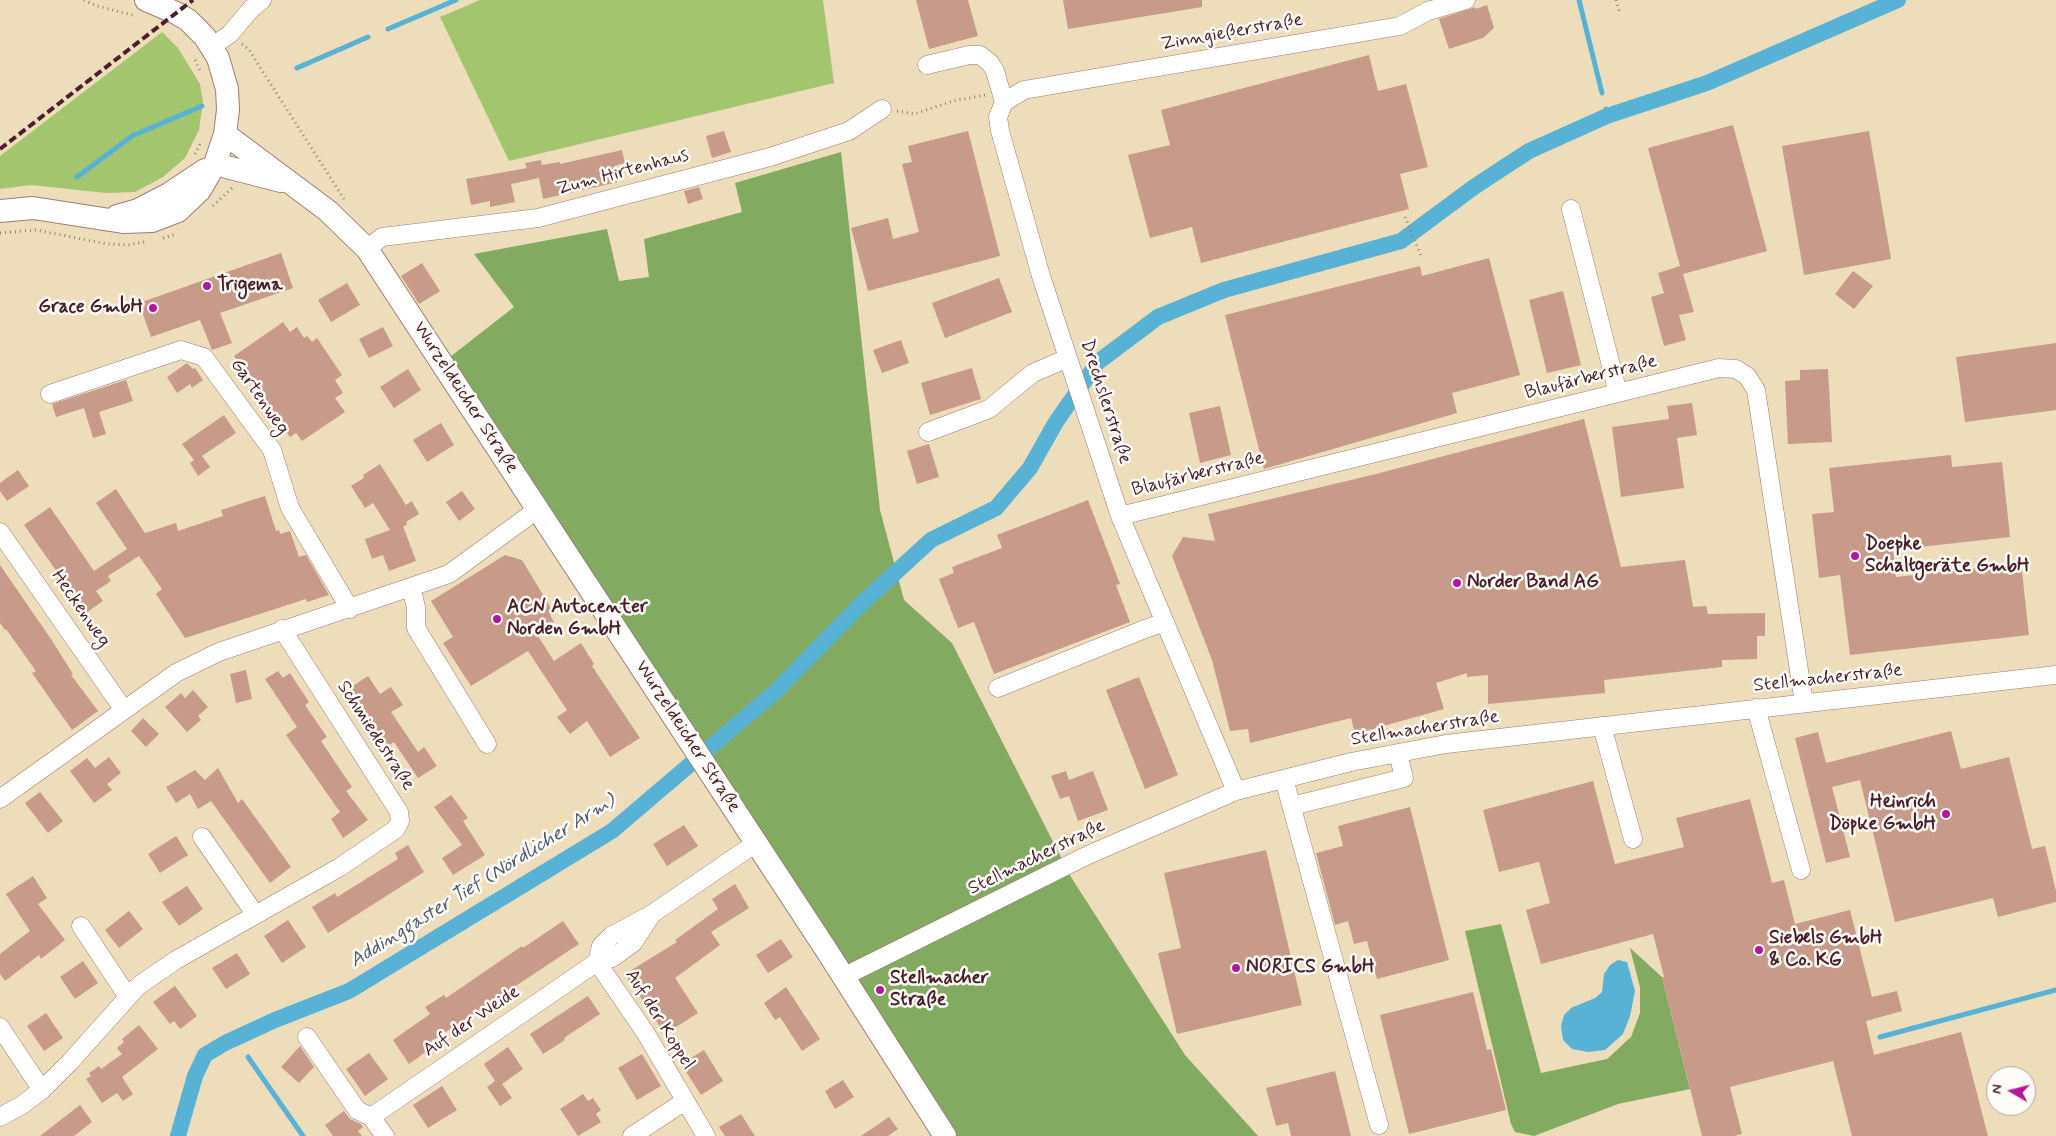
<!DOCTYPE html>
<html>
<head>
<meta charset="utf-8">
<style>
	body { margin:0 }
	#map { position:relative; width:2056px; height:1136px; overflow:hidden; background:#eeddba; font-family:Mynerve,sans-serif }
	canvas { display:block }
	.north { position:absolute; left:1986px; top:1066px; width:50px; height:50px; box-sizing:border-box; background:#fdfcf7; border:1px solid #b5a4a5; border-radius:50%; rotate:278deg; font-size:14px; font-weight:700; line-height:20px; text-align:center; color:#4a1f2b }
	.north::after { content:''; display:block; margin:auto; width:18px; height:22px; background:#b5179e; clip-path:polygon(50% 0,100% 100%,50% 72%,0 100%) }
</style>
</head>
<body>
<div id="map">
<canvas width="2056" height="1136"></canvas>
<div class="north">N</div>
</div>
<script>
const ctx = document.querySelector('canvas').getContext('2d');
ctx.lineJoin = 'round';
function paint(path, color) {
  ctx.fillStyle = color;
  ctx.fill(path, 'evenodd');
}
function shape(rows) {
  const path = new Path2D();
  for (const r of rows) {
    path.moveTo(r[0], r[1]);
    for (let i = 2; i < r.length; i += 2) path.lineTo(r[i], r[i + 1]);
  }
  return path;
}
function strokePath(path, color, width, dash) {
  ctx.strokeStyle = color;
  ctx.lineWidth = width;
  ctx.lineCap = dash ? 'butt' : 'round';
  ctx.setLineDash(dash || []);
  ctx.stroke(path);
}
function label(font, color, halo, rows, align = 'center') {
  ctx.font = font + ' Mynerve,sans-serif';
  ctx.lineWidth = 5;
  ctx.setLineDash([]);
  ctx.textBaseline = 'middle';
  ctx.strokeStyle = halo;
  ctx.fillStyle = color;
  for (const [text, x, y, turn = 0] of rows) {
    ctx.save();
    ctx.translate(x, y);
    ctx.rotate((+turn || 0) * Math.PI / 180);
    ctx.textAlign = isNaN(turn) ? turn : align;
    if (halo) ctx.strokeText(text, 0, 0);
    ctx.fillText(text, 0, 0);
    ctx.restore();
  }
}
paint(shape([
	[480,0,823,0,834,83,509,161,440,17],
	[162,32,178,48,200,84,203,102,199,130,185,158,163,177,135,192,106,193,31,185,0,189,0,156]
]), '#a3c56d');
paint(shape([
	[841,152,880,510,904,600,952,643,1071,877,1185,1055,1258,1136,957,1136,450,357,514,307,474,254,607,229,619,281,649,277,644,239,742,212,735,183],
	[1501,924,1541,1073,1607,1059,1631,1037,1640,1013,1640,987,1630,948,1662,977,1690,1089,1618,1104,1534,1136,1515,1132,1511,1124,1465,931]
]), '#82aa60');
paint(shape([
	[1618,960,1627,962,1635,991,1630,1016,1623,1034,1605,1050,1588,1052,1572,1049,1563,1040,1561,1026,1564,1015,1571,1008,1595,998,1602,992,1604,974,1610,965]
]), '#58b2d6');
strokePath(shape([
	[1579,0,1602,93],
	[388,29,456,0],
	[297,68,368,37],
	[1606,109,1607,116],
	[77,177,132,136,202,106],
	[1880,1037,2056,990],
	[248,1057,303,1136]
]), '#58b2d6', 5);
strokePath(shape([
	[178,1136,195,1076,205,1055,225,1043,275,1020,349,991,612,831,775,692,860,605,931,540,996,508,1030,468,1056,422,1098,362,1158,317,1224,290,1401,241,1474,187,1529,151,1607,116,1707,83,1898,0]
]), '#58b2d6', 16);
paint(shape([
	[916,0,968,0,978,36,929,49],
	[1063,0,1202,0,1202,7,1068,29],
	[1487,5,1494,28,1483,38,1449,49,1439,19,1475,7,1476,9],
	[1369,55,1378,91,1406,84,1428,167,1400,174,1409,209,1201,263,1192,227,1150,238,1128,155,1170,145,1161,110],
	[1733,125,1767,251,1683,274,1694,312,1679,315,1686,340,1664,346,1651,297,1664,293,1658,273,1680,266,1648,148],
	[724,131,731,152,712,158,706,136],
	[968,131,1000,256,868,291,851,228,888,218,893,239,919,232,902,164,912,162,908,146],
	[1869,131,1891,259,1804,275,1782,146],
	[622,150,625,163,614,166,618,182,543,199,539,178,511,184,515,202,490,207,490,201,471,205,466,179,527,168,525,163,541,160,542,165,560,162,560,164],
	[699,187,703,199,688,204,684,191],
	[281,253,293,288,220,313,232,343,212,350,200,320,151,337,139,303],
	[1489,258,1520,375,1452,393,1457,413,1264,469,1225,315,1420,266,1422,276],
	[422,263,440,291,419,304,401,276],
	[1853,271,1873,286,1854,309,1835,294],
	[999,278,1012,312,945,338,932,303],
	[347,283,360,305,331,322,318,300],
	[1563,291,1581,365,1547,373,1529,300],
	[283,322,290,332,297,327,304,338,307,336,312,342,317,338,342,375,335,380,343,393,335,398,345,412,302,441,296,433,290,437,234,356],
	[383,327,393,346,369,358,359,339],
	[901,340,909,363,882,373,873,350],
	[2056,343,2056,410,1965,422,1956,357],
	[187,363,193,369,195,368,203,380,192,388,190,384,177,393,167,377],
	[972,368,981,399,930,415,921,383],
	[408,369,421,390,394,408,380,387],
	[1828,369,1832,442,1788,444,1785,381,1800,380,1800,370],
	[126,380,133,401,99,412,106,434,93,438,84,408,56,417,52,404],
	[1692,403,1697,435,1677,438,1684,488,1621,497,1612,427,1669,419,1667,406],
	[1220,406,1231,455,1200,463,1189,413],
	[224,415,236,433,202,456,210,467,198,476,190,463,194,460,182,444],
	[1584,419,1621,567,1685,560,1693,607,1706,606,1708,614,1765,613,1765,636,1757,636,1757,659,1722,660,1722,667,1604,680,1605,693,1488,704,1488,675,1467,677,1467,673,1436,683,1444,709,1355,734,1351,718,1250,743,1248,729,1230,731,1212,660,1172,556,1183,537,1215,541,1208,514,1376,474],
	[441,423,454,445,427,462,413,440],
	[929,444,939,477,917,484,907,451],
	[1951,455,1952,467,2002,462,2010,537,1893,550,1896,577,2021,563,2029,635,1850,655,1840,575,1819,578,1812,514,1834,512,1829,468],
	[380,464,406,505,412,501,419,514,406,522,407,525,403,526,416,561,389,571,383,555,372,559,365,539,390,530,373,503,365,508,351,486,364,478,363,475],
	[18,470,29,486,7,501,0,491,0,483],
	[116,489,145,533,176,523,178,531,223,516,221,510,265,496,276,531,279,530,280,534,290,531,299,557,306,555,329,595,307,602,306,599,185,638,156,594,162,589,139,556,108,576,111,581,96,591,103,601,86,613,24,525,50,507,94,571,127,549,96,503],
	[462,491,475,509,459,521,446,502],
	[1088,500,1120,584,1116,585,1130,622,994,674,974,622,958,628,939,579,954,573,952,567,1002,548,997,535],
	[505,555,522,560,554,613,550,615,554,622,536,633,554,661,581,643,594,664,592,666,640,738,610,757,587,721,570,734,557,717,567,710,528,651,471,686,443,643,453,637,431,601],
	[0,565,51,639,73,674,71,675,98,711,72,730,32,673,36,671,6,629,5,630,0,623],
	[246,670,252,699,236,703,230,674],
	[278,671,283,678,290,673,309,702,305,705,327,737,321,741,352,787,346,791,368,820,343,838,331,819,340,812,286,735,297,727,265,679],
	[368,676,380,694,391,687,403,705,391,712,418,752,424,747,437,766,418,778,394,742,386,747,347,690],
	[1139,677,1178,775,1145,789,1106,690],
	[193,690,208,707,198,716,201,720,187,732,165,707,181,693,185,698],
	[143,718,159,734,146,747,131,731],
	[1951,731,1961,769,2009,757,2032,849,2045,846,2056,891,2056,902,1998,917,1993,898,1895,922,1860,780,1832,787,1850,857,1826,863,1795,738,1818,732,1826,763],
	[109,757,121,773,107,784,112,790,94,803,70,771,87,758,95,768],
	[218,768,238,803,242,799,291,867,270,883,211,801,198,809,190,794,176,803,166,787,195,770,205,780],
	[1066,771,1069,780,1093,771,1108,810,1078,821,1069,796,1060,799,1051,776],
	[1593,781,1615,864,1684,847,1676,818,1750,799,1772,883,1784,880,1795,924,1850,910,1872,997,1897,991,1902,1011,1866,1021,1874,1055,1961,1032,1988,1136,1852,1136,1833,1061,1730,1087,1742,1134,1734,1136,1702,1136,1662,977,1664,977,1653,934,1541,964,1526,910,1550,903,1539,862,1499,872,1483,810],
	[40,792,63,821,48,833,25,803],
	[451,795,468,818,463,821,485,855,453,875,442,858,462,845,434,807],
	[1410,807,1449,960,1377,979,1367,941,1354,944,1348,921,1335,925,1316,853,1343,846,1338,826],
	[684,825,698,846,667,866,653,844],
	[176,836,188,855,160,873,148,854],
	[408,845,424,872,328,933,312,907,335,893,337,897,398,859,395,853],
	[1266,850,1302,1005,1177,1034,1158,953,1181,948,1164,873],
	[33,876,47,898,38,904,65,940,41,959,39,955,5,981,0,974,0,954,30,931,6,894],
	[735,884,749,908,711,932,720,945,675,978,698,1013,665,1034,625,974,677,942,675,940,718,909,712,899],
	[187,886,203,909,179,926,162,902],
	[129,911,143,929,119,948,105,930],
	[288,920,306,947,282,963,264,936],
	[563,921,579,944,499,997,500,999,478,1015,477,1012,424,1046,427,1051,409,1064,393,1040,430,1014,425,1007,444,995,446,998,522,946,523,948],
	[781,939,793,957,768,973,756,955],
	[237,953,250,974,226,989,212,968],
	[83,961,98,983,75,999,60,977],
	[175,986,197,1016,180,1029,174,1021,170,1024,153,1002],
	[786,987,820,1039,802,1051,780,1017,775,1020,764,1003],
	[1473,992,1487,1050,1491,1049,1506,1110,1409,1134,1380,1015],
	[588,996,600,1014,564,1038,565,1040,543,1054,530,1034],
	[46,1013,63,1038,44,1051,27,1026],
	[139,1025,158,1049,122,1077,133,1094,123,1101,117,1093,102,1103,86,1079,91,1076,89,1073,99,1066,101,1069,122,1054,117,1048,124,1042,122,1039],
	[300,1046,314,1067,299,1083,281,1067],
	[508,1047,523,1069,502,1084,512,1098,500,1106,487,1087,495,1081,484,1064],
	[704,1050,723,1081,701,1095,681,1064],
	[369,1053,388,1079,365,1096,346,1069],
	[642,1054,661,1086,637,1100,618,1068],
	[1335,1071,1351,1136,1291,1136,1288,1123,1276,1126,1266,1088],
	[843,1080,854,1097,835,1109,825,1091],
	[442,1086,457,1110,428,1128,413,1105],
	[583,1094,588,1101,593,1098,601,1110,596,1114,601,1122,578,1136,560,1109],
	[80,1105,92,1122,74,1136,40,1136],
	[344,1111,350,1119,361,1124,363,1127,358,1131,362,1136,333,1136,325,1125],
	[741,1114,755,1136,725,1136,719,1127],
	[889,1117,898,1129,888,1136,861,1136]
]), '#c89a8a');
const minor = shape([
	[213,46,230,34,251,9,262,0],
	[927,65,969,55,980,55,990,63,995,71,1004,102],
	[1004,102,998,117,1000,131,1041,276,1120,516,1236,791],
	[1004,102,1024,90,1400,26,1428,11,1466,0],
	[1571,209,1618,393],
	[367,249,382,237,538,218,770,157,849,131,882,109],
	[50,394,181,350,204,357,272,450,290,508,350,609],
	[928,432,989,409,1033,373,1068,358],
	[1120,516,1719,368,1736,369,1747,376,1756,390,1804,703],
	[0,532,124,710],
	[411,588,416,607,416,628,487,744],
	[998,688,1145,629,1165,622],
	[1756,708,1801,870],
	[1602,726,1633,839],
	[1284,779,1379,1125],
	[0,799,176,673,219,652,449,574,538,509],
	[1292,806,1404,778,1398,753],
	[202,837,255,914],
	[652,914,756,843],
	[81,926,128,997],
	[597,962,645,1032,706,1136],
	[843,977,1088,855,1236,791,1351,762,1446,744,2056,675],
	[0,1027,42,1090],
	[307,1037,357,1110,371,1117,385,1136],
	[0,1117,22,1105,42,1090,70,1062,138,986,176,960,340,867,396,829,400,821,399,812,282,629],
	[371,1117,597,962,612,958,633,943,652,914,611,936,601,946,597,962],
	[632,1136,685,1101]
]);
const major = shape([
	[225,134,328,211,367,249,827,951,945,1136],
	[215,164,281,181],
	[0,211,33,208,123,222,152,221,178,211,200,190,215,164,225,134,228,110,227,89,218,58,205,37,188,20,176,13,146,0],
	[117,216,138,210,169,194,205,170]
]);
strokePath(minor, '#9c7e72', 19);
strokePath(major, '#9c7e72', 24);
strokePath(shape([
	[84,0,97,6,136,16],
	[1616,0,1620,14],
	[242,44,249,50,344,199],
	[195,60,201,73],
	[897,111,914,114,953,101,985,95],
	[195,154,201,142],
	[213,206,232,188],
	[1405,217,1422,258],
	[0,233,36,230,107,244,128,245,145,242],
	[163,238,176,234]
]), '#9c7e72', 3, [1, 4]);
strokePath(minor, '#fff', 18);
strokePath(major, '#fff', 22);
strokePath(shape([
	[0,149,193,0]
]), '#4a1f2b', 4, [8, 4]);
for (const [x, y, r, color] of [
	[207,286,5,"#b5179e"],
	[153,308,5,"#b5179e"],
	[1855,556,5,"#b5179e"],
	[1457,583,5,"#b5179e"],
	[497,619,5,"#b5179e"],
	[1946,814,5,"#b5179e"],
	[1759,950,5,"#b5179e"],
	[1236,968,5,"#b5179e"],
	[880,990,5,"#b5179e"]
]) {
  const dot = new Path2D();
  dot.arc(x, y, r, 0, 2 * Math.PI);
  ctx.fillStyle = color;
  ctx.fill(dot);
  strokePath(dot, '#fdfcf7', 2);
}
label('19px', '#4a1f2b', '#fdfcf7', [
	["Zinngießerstraße",1232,33,-10],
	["Zum Hirtenhaus",623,173,-15],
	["Blaufärberstraße",1591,378,-14],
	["Gartenweg",259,397,55],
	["Wurzeldeicher Straße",465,398,57],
	["Drechslerstraße",1105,402,72],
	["Blaufärberstraße",1198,475,-14],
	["Heckenweg",80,609,55],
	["Stellmacherstraße",1828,679,-6],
	["Stellmacherstraße",1425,729,-9],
	["Schmiedestraße",375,736,57],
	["Wurzeldeicher Straße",687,737,57],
	["Stellmacherstraße",1037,858,-26],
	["Auf der Koppel",659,1020,58],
	["Auf der Weide",472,1022,-34]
]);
label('bold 19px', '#4a1f2b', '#fdfcf7', [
	["Trigema",217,286],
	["Grace GmbH",143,308,"right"],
	["Doepke",1865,545],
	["Schaltgeräte GmbH",1865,567],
	["Norder Band AG",1467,583],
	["ACN Autocenter",507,608],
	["Norden GmbH",507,630],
	["Heinrich",1936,803,"right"],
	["Döpke GmbH",1936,825,"right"],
	["Siebels GmbH",1769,939],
	["& Co. KG",1769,961],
	["NORICS GmbH",1246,968],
	["Stellmacher",890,979],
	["Straße",890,1001]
], 'left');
label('italic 20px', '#505a6f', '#fdfcf7', [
	["Addinggaster Tief (Nördlicher Arm)",483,882,-32]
]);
</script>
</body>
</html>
